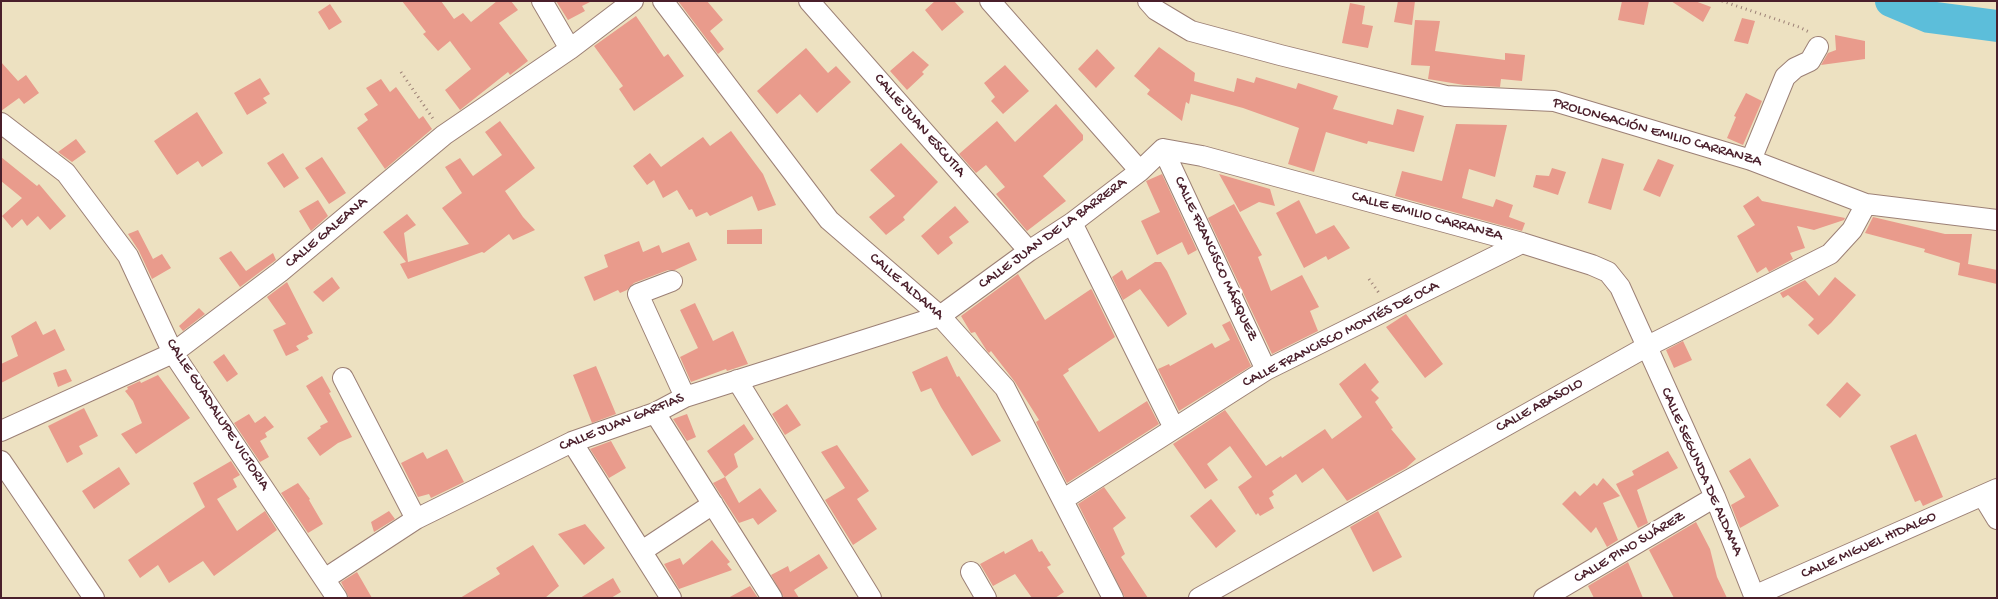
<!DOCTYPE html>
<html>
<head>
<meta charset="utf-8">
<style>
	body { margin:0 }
	#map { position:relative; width:1998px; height:599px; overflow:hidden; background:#ede1c1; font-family:"Gochi Hand",sans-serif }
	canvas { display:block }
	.frame { position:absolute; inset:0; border:2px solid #4a1f2b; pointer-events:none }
</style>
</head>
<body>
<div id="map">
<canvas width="1998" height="599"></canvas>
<div class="frame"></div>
</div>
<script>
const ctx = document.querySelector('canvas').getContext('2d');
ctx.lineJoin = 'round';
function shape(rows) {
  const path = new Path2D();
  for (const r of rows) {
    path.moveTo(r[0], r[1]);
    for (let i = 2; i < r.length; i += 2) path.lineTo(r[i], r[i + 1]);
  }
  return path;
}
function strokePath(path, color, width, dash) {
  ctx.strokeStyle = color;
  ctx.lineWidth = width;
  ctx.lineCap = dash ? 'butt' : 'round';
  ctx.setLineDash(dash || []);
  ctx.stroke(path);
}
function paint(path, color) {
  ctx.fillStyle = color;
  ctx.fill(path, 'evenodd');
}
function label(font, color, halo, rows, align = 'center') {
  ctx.font = font + ' "Gochi Hand",sans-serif';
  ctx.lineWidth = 5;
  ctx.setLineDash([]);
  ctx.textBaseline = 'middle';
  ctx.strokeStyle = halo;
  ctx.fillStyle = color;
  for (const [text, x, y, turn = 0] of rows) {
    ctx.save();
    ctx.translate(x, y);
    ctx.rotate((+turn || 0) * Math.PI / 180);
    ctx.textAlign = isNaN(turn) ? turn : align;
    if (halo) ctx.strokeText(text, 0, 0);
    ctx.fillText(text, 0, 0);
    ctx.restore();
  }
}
strokePath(shape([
	[1891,1,1929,17,1997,26]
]), '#5cbeda', 32);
paint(shape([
	[402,1,441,1,454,19,463,13,471,22,497,1,511,1,518,10,499,23,528,61,510,75,508,72,460,110,445,90,471,69,450,41,438,51,423,34,426,32],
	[556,1,592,1,582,6,585,11,568,20],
	[678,1,707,1,723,20,710,31,724,49,718,54],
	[935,1,954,1,964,12,942,31,925,10],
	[1398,1,1415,1,1412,25,1394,22],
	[1622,1,1649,1,1644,25,1618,20],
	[1671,1,1695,1,1711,7,1703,22],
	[1350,3,1365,6,1362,24,1373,26,1368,48,1342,43],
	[330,4,342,22,329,30,318,12],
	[636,16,664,57,668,54,684,76,634,111,619,89,623,86,594,46],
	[1742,18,1755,21,1748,44,1734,41],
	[1415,20,1440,21,1435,51,1505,60,1505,53,1525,55,1522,81,1501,79,1500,87,1464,85,1428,79,1430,66,1411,65],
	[1835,35,1865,41,1865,59,1821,65,1828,53,1836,50],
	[1159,47,1195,73,1194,81,1234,92,1237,78,1254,83,1256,77,1296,89,1298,83,1338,96,1333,109,1393,125,1397,109,1424,116,1414,152,1368,141,1367,144,1326,132,1314,172,1288,164,1299,128,1243,108,1191,94,1189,104,1186,102,1182,121,1147,94,1150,90,1134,76],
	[806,48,828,73,836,66,851,82,817,113,800,94,777,114,757,91],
	[1097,49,1115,68,1096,88,1078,69],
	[913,51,929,65,922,72,924,74,907,90,890,71],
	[1,62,18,81,26,75,39,93,24,104,19,98,1,111],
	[1005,65,1029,91,1003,114,991,101,995,97,984,83],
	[260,78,270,94,263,98,267,103,247,115,234,93],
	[381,79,390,92,396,87,419,119,423,116,432,129,385,169,357,128,368,120,364,114,378,105,366,88],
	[1746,93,1762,101,1743,145,1727,138,1736,117,1734,116],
	[1056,104,1083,135,1083,140,1043,176,1066,201,1027,231,996,194,1005,187,986,165,976,173,959,154,997,121,1015,142],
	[197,112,223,153,202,167,198,161,177,175,154,141],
	[500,121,535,168,505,191,523,217,535,230,513,240,509,234,484,253,482,252,408,279,400,264,406,262,383,232,407,214,416,225,404,233,408,262,469,244,442,208,462,193,445,167,460,158,473,176,502,155,485,132],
	[1456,124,1507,125,1495,177,1469,169,1462,198,1493,207,1496,199,1513,205,1509,217,1525,223,1522,231,1395,196,1402,171,1442,181],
	[731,131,763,174,776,205,758,211,752,196,710,216,707,212,696,217,692,209,689,210,677,190,663,198,654,180,647,185,633,166,650,153,661,167,703,137,710,146],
	[76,139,86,152,72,162,58,152],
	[901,143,938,182,903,217,905,220,886,235,869,217,895,196,870,170],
	[283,153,299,178,284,188,267,163],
	[1,157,37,186,39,184,66,216,50,230,38,216,27,226,22,219,12,228,2,216,22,198,1,181],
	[322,157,346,193,329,204,305,168],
	[1602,158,1624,164,1611,210,1588,203],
	[1658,159,1674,165,1660,197,1643,190],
	[1552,168,1566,172,1558,195,1533,187,1536,175,1549,176],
	[1162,174,1197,250,1188,255,1182,242,1157,255,1141,221,1160,212,1146,181],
	[1219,174,1270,189,1275,206,1259,202,1240,212],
	[1758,196,1762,201,1845,218,1844,220,1814,230,1797,226,1805,248,1790,253,1793,259,1769,272,1766,267,1757,273,1737,236,1755,225,1743,206],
	[318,200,328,216,311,231,299,211],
	[1299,200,1316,234,1334,225,1350,248,1328,260,1326,256,1304,268,1276,213],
	[1234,204,1262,255,1258,257,1271,291,1302,275,1319,307,1310,311,1318,331,1272,354,1208,218],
	[955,206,969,222,949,237,953,243,938,255,921,236],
	[1873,217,1945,234,1972,234,1968,264,1997,270,1997,284,1958,275,1960,263,1924,252,1925,249,1865,233],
	[762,229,762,244,727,244,727,230],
	[138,230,153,259,162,254,171,268,152,279,139,251,128,234],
	[639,241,643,252,659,245,662,253,689,242,697,260,675,270,668,270,634,283,627,290,620,293,618,290,594,301,584,277,608,267,604,255],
	[231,251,246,271,273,253,276,260,240,287,219,258],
	[1155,262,1161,262,1167,271,1187,314,1168,327,1140,289,1123,300,1112,277,1122,270,1127,280],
	[1018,274,1045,320,1091,289,1092,290,1115,337,1068,369,1069,371,1063,375,1099,432,1147,401,1159,424,1067,483,1036,422,1039,420,1015,382,991,351,989,353,987,351,975,332,971,333,961,316],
	[332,277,340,288,323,302,313,292],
	[1835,277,1856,295,1831,323,1818,335,1808,325,1814,319,1788,295,1783,298,1780,293,1805,280,1819,296],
	[287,282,313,333,307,336,309,339,296,346,299,350,286,356,273,330,286,324,267,297],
	[695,303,713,341,733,331,748,364,727,371,726,369,691,382,680,357,698,348,680,310],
	[199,308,205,314,183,331,179,326],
	[1406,314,1443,364,1425,378,1386,327],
	[36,321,43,335,55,329,65,350,1,383,1,364,18,356,11,336],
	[1230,321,1251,366,1179,411,1158,369,1169,364,1170,366,1212,343,1215,348,1230,340,1222,325],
	[1683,341,1692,360,1674,368,1666,350],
	[224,354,238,374,227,382,213,362],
	[947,356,957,377,959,376,1001,441,972,456,941,407,931,388,921,392,912,372],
	[1365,363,1379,382,1371,390,1379,398,1375,402,1393,428,1391,429,1416,459,1406,468,1347,501,1323,468,1302,483,1296,474,1272,491,1274,495,1269,498,1274,508,1260,516,1258,513,1256,515,1238,487,1252,477,1230,446,1207,464,1218,480,1205,489,1173,444,1225,410,1266,466,1281,456,1282,458,1325,429,1332,439,1362,417,1339,384],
	[596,366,616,414,592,423,573,375],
	[66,369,72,381,58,387,53,373],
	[158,375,190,418,136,454,121,434,142,423,133,401,125,391,128,389,127,387,140,381,141,383],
	[322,376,331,392,329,393,352,437,338,443,320,456,307,438,321,428,320,426,328,422,306,386],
	[1847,382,1861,395,1840,418,1826,405],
	[787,404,801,425,785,435,772,414],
	[84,408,98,436,79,446,83,454,67,463,48,426],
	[249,414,255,423,265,416,274,427,265,433,267,437,260,441,269,457,260,462,234,423],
	[687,414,696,437,687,441,673,419],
	[744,424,754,439,734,454,738,467,725,477,707,451],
	[1916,434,1943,497,1923,506,1920,500,1915,502,1890,446],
	[611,441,626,468,609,478,590,449],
	[837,445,869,491,857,499,877,529,853,545,825,500,845,488,821,452],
	[447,449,464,482,431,498,429,494,418,497,401,463,423,452,427,459],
	[1668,451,1678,468,1637,490,1648,523,1638,528,1616,484,1634,475,1632,471],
	[1750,458,1779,506,1740,528,1731,505,1745,497,1729,471],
	[231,461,240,475,233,479,237,487,217,499,237,531,265,511,277,530,214,576,203,561,169,583,158,565,140,578,128,560,205,507,193,483],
	[119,467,130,484,94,509,82,491],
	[725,477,739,503,760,488,777,511,758,525,753,518,739,523,713,483],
	[1603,478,1620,496,1603,503,1618,540,1607,547,1596,527,1591,533,1562,504,1575,491,1580,496,1594,483,1597,486],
	[298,483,310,499,309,500,323,524,308,533,281,493],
	[1104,487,1126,518,1113,528,1125,554,1121,557,1148,598,1125,598,1078,504],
	[1211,499,1236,531,1216,548,1190,516],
	[389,511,395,519,374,532,371,522],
	[1378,511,1402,557,1373,572,1350,527],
	[1696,522,1710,549,1717,577,1727,598,1674,598,1649,550],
	[585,524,605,548,584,565,558,534],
	[1032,539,1039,552,1042,551,1051,565,1047,567,1064,592,1055,598,1032,598,1015,574,993,586,980,564,1004,551,1005,554],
	[712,540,730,562,727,564,732,570,679,589,664,564,680,558,683,565],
	[533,545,559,586,545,598,460,598,500,574,496,568],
	[819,554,828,568,794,590,799,598,784,598,771,575,788,566,790,572],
	[1628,562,1643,598,1594,598,1588,586],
	[357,572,372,598,349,598,341,582],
	[613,578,621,592,611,598,580,598],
	[750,586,758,598,728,598]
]), '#e99b8c');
const street = shape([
	[542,1,570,49],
	[663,1,829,220,940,316,1005,388,1113,598],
	[809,1,1029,251],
	[990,1,1140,171],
	[1148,1,1156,10,1191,31,1280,55,1446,96,1554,101,1751,160,1866,204,1997,220],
	[1,123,66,173,128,256,173,353,337,598],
	[1163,149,1202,156,1522,243,1592,265,1608,272,1620,287,1715,497,1755,598],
	[1163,149,1266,370],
	[1751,160,1785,77,1795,68,1810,61,1818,47],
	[1072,223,1174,428],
	[672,281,638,294,685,397],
	[343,378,416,519],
	[737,380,871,598],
	[655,413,772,598],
	[1,431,173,353,280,272,444,135,570,49,633,1],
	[572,442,671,598],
	[1,461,94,598],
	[1983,496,1997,519],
	[1064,499,1266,370,1522,243],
	[642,551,713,504],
	[971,572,986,598],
	[326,578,416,519,572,442,655,413,685,397,940,316,1029,251,1072,223,1140,171,1163,149],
	[1754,596,1997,489],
	[1199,598,1646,347,1830,254,1852,230,1866,204],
	[1544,598,1715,497]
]);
strokePath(street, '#9c8076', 22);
strokePath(shape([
	[1722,1,1799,27,1809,32],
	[401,72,434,120],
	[1369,279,1379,293]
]), '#9c8076', 3, [1, 4]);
strokePath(street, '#fff', 20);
label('15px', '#4a1f2b', '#fff', [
	["CALLE JUAN ESCUTIA",919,126,49],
	["PROLONGACIÓN EMILIO CARRANZA",1657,133,16],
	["CALLE EMILIO CARRANZA",1427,217,15],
	["CALLE GALEANA",327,233,-40],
	["CALLE JUAN DE LA BARRERA",1053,234,-36],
	["CALLE FRANCISCO MÁRQUEZ",1215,259,65],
	["CALLE ALDAMA",906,287,41],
	["CALLE FRANCISCO MONTÉS DE OCA",1341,335,-27],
	["CALLE ABASOLO",1540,406,-29],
	["CALLE GUADALUPE VICTORIA",217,415,57],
	["CALLE JUAN GARFIAS",622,423,-22],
	["CALLE SEGUNDA DE ALDAMA",1701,472,66],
	["CALLE MIGUEL HIDALGO",1869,546,-24],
	["CALLE PINO SUÁREZ",1630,548,-31]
]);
</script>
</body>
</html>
